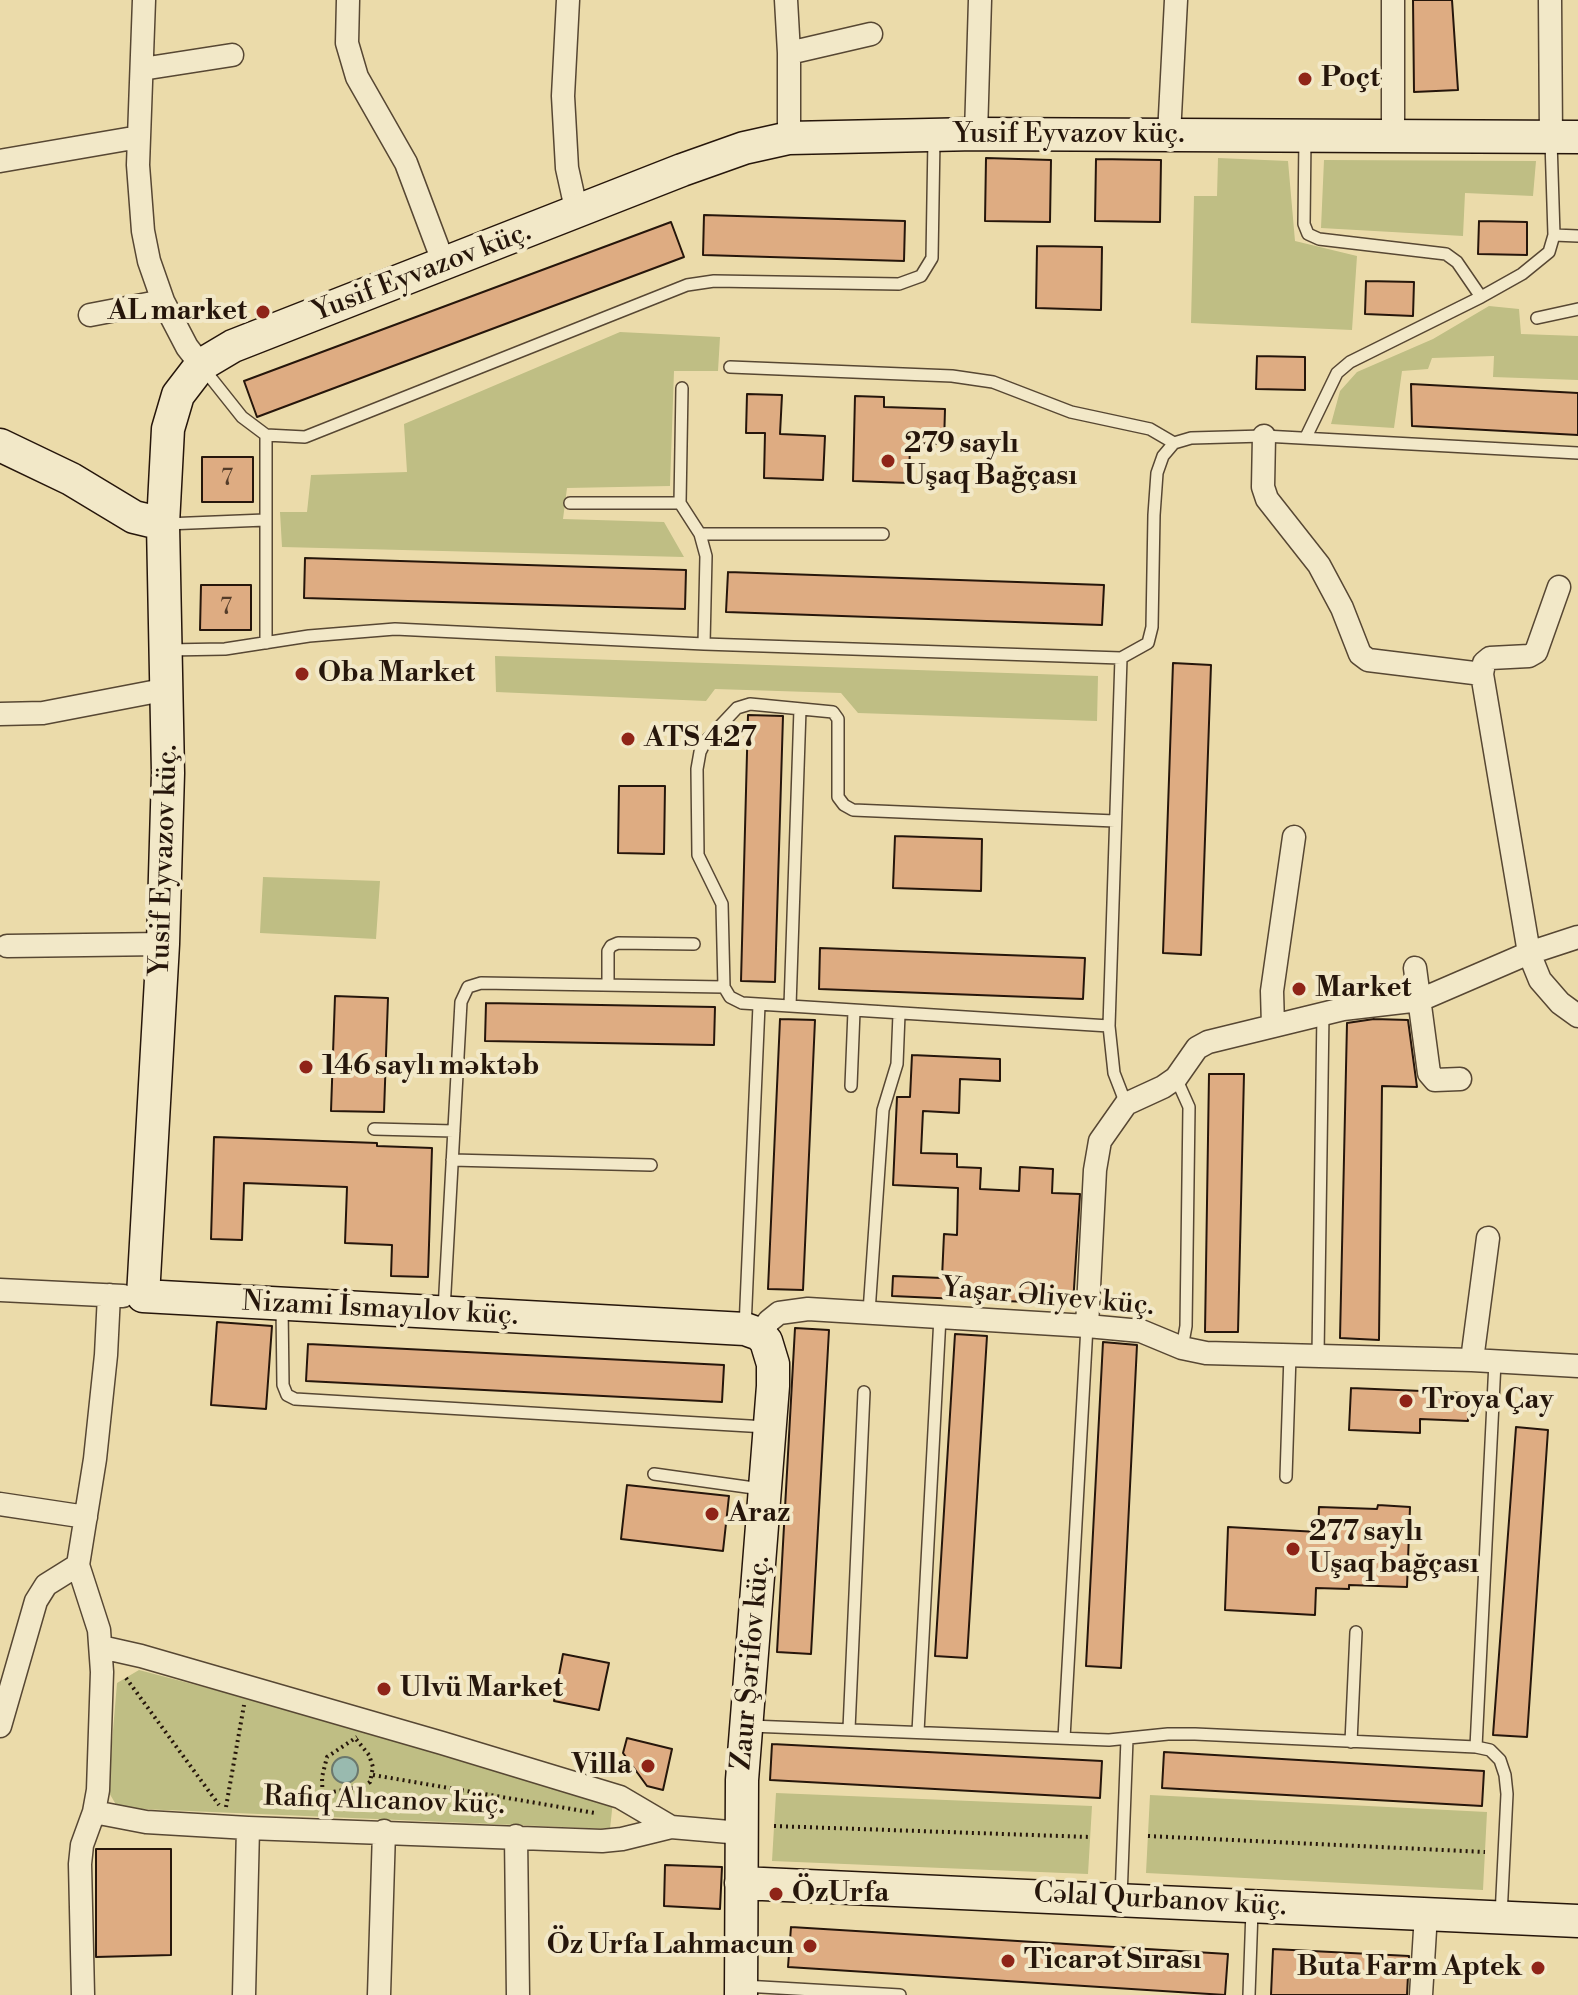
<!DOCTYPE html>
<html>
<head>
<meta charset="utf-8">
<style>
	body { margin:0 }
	canvas { display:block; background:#ebdbaa }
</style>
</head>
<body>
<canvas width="1578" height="1995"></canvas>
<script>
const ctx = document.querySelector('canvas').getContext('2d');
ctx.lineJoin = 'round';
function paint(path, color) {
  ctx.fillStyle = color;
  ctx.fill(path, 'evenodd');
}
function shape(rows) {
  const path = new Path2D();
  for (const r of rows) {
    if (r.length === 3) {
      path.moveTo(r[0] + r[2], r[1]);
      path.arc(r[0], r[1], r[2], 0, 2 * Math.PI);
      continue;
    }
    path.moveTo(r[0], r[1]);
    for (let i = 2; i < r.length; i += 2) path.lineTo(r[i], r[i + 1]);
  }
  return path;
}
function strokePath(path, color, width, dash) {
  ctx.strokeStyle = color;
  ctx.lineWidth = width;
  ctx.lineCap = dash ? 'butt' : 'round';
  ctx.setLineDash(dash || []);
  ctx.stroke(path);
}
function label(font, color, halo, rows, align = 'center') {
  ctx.font = font + ' "Libre Bodoni",serif';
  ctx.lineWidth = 8;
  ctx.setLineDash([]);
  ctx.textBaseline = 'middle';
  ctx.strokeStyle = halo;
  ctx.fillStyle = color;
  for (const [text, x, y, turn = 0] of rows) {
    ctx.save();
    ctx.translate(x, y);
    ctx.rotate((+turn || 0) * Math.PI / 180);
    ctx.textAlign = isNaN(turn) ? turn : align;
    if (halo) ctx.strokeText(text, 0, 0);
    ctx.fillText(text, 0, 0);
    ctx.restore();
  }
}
paint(shape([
	[1218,158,1288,161,1295,241,1357,256,1352,330,1191,323,1194,196,1217,196],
	[1324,160,1536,161,1533,196,1465,193,1463,236,1321,228],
	[1489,306,1519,309,1521,334,1578,336,1578,380,1493,377,1494,356,1432,358,1428,369,1402,371,1394,428,1331,424,1340,391,1357,372,1433,339],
	[620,332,720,337,718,371,674,371,670,486,567,488,563,519,664,522,684,557,282,547,280,512,307,512,311,475,407,472,404,424],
	[495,656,1098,676,1097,721,858,713,841,693,715,689,706,701,496,692],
	[263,877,380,881,376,939,260,933],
	[139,1670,360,1728,613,1801,610,1829,118,1808,108,1791,117,1683],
	[776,1793,1092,1806,1088,1874,772,1861],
	[1150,1795,1487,1812,1483,1890,1146,1873]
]), '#bfbe84');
const water = shape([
	[345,1770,13]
]);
paint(water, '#99baaf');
strokePath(water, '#6b786d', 2);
const building = shape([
	[1413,0,1452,0,1458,90,1414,92,1413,0],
	[986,158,1051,160,1050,222,985,221,986,158],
	[1096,159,1161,160,1160,222,1095,221,1096,159],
	[704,215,905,221,904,261,703,255,704,215],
	[1479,221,1527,222,1527,255,1478,254,1479,221],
	[671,222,684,257,257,417,244,381,671,222],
	[1037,246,1102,247,1101,310,1036,308,1037,246],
	[1366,281,1414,282,1413,316,1365,314,1366,281],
	[1257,356,1305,357,1305,390,1256,389,1257,356],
	[1411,384,1578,393,1578,435,1412,426,1411,384],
	[747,394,782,395,780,434,825,436,823,480,764,478,765,433,746,433,747,394],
	[855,396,884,397,884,407,945,409,944,444,910,443,909,483,853,481,855,396],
	[202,457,253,457,253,502,202,502,202,457],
	[305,558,686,570,685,609,304,598,305,558],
	[728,572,1104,585,1102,625,726,612,728,572],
	[201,585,251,585,251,630,200,630,201,585],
	[1173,663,1211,665,1201,955,1163,953,1173,663],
	[748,715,783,716,775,982,741,981,748,715],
	[619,786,665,786,664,854,618,853,619,786],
	[895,836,982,839,981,891,893,888,895,836],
	[820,948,1085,958,1083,999,819,989,820,948],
	[335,996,388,998,384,1112,331,1111,335,996],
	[486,1003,715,1007,714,1045,485,1041,486,1003],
	[780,1019,815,1020,803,1290,768,1289,780,1019],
	[1374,1019,1408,1020,1417,1087,1382,1086,1379,1340,1340,1338,1347,1023,1374,1019],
	[912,1055,1000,1059,1000,1081,960,1079,959,1113,923,1111,921,1153,957,1154,957,1167,981,1168,980,1189,1019,1191,1020,1167,1053,1169,1052,1193,1080,1194,1073,1304,892,1296,893,1276,942,1278,944,1234,957,1235,958,1188,893,1185,897,1097,910,1097,912,1055],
	[1209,1074,1244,1074,1238,1332,1205,1332,1209,1074],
	[214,1137,377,1143,377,1146,432,1148,428,1277,391,1276,392,1245,345,1243,347,1187,244,1183,242,1240,211,1239,214,1137],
	[217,1322,272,1326,266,1409,211,1405,217,1322],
	[795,1328,829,1330,811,1654,777,1652,795,1328],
	[955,1334,987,1336,967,1658,935,1656,955,1334],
	[1103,1342,1137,1345,1121,1668,1086,1666,1103,1342],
	[308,1344,724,1365,722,1402,306,1381,308,1344],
	[1351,1388,1469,1393,1468,1421,1420,1419,1420,1433,1349,1430,1351,1388],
	[1516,1427,1548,1430,1527,1737,1493,1735,1516,1427],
	[627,1485,729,1496,723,1551,621,1539,627,1485],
	[1378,1505,1410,1507,1407,1587,1349,1585,1349,1589,1316,1588,1315,1615,1225,1610,1228,1527,1318,1532,1319,1507,1377,1509,1378,1505],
	[563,1654,609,1663,599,1710,554,1701,563,1654],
	[627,1738,672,1749,663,1790,647,1786,623,1753,627,1738],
	[772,1744,1102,1761,1100,1798,770,1780,772,1744],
	[1164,1752,1484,1771,1482,1806,1162,1788,1164,1752],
	[96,1849,171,1849,171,1955,96,1957,96,1849],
	[665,1865,722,1867,720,1909,664,1906,665,1865],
	[791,1927,1228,1954,1225,1995,788,1967,791,1927],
	[1273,1949,1409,1956,1407,1995,1271,1995,1273,1949]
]);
paint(building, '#deac82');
strokePath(building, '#26160b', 2);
const lane = shape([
	[1305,137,1304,224,1308,234,1319,239,1446,254,1457,262,1481,297],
	[1554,235,1578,236],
	[1537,318,1578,309],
	[730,367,952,376,993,382,1071,412,1150,429,1174,443],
	[203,368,242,417,266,435,305,437,687,285,714,281,899,284,921,276,932,258,934,139],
	[682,388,680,503,700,534,706,556,704,644],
	[1306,437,1337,373,1350,362,1481,297,1522,274,1549,252,1554,235,1551,141],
	[570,503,680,503],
	[166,524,265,520],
	[700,534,883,534],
	[266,643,266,435],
	[167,650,225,649,309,636,395,629,704,644,1121,658],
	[608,985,608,951,611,946,618,943,694,944],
	[724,987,722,904,698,855,697,769,700,752,705,742,737,708,750,704,833,712,838,719,838,797,844,805,853,810,1115,821],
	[790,1006,800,709],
	[1176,1078,1189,1107,1186,1326,1182,1348],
	[851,1086,854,1011],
	[1126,1104,1114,1073,1109,1026,1121,658,1148,643,1152,627,1154,515,1157,473,1163,456,1174,443,1191,438,1264,436,1578,453],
	[374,1129,454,1131],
	[452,1160,651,1165],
	[282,1306,283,1385,287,1395,295,1399,766,1427],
	[444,1310,461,1002,468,987,481,983,724,987,730,997,742,1003,1109,1026],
	[869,1312,883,1110,897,1064,899,1014],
	[745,1328,759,1005],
	[1318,1355,1323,1013],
	[1495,1362,1476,1747,1490,1750,1500,1760,1505,1775,1507,1794,1501,1916],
	[654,1474,761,1489],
	[1286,1477,1290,1355],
	[750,1726,1109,1740,1168,1734,1195,1734,1476,1747],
	[849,1729,864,1392],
	[918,1732,940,1317],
	[1064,1738,1087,1326],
	[1351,1742,1356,1632],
	[1121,1898,1127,1739],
	[744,1986,900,1995],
	[1249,1995,1252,1910]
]);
const street = shape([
	[144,0,138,165,143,231,149,261,163,301,187,347,201,365],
	[348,0,347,43,357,77,406,163,444,264],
	[568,0,563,96,567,168,577,213],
	[786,0,789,53,789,138],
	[1393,0,1393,136],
	[1550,0,1551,137],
	[789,53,871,34],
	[142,69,232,55],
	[976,134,980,0],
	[1169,135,1176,0],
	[0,161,139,137],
	[90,315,163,301],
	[1264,436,1263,487,1267,499,1319,565,1342,608,1360,654,1368,660,1482,674,1529,953,1540,980,1560,1003,1578,1016],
	[1482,674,1484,663,1490,658,1529,656,1536,652,1559,587],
	[0,714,43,713,168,689],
	[7,946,163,944],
	[1415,968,1429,1073,1435,1080,1460,1079],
	[1273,1026,1272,991,1294,837],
	[0,1290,123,1296],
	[1087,1326,1095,1170,1100,1141,1126,1104,1163,1087,1176,1078,1197,1048,1208,1042,1343,1009,1420,1000,1529,953,1578,937],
	[759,1334,769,1321,779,1313,808,1309,1087,1326,1141,1331,1182,1348,1206,1353,1472,1360,1578,1366],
	[1472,1360,1488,1238],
	[0,1504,86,1517],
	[101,1647,141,1656,442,1743,620,1797,671,1827,741,1833],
	[0,1726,36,1601,46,1585,78,1565],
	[94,1812,146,1822,248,1828,602,1841,622,1839,671,1827],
	[516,1836,518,1995],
	[83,1995,80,1864,82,1845,94,1812,98,1790,102,1672,99,1630,78,1565,95,1459,106,1355,109,1295],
	[244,1995,248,1828],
	[379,1995,384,1831],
	[1421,1995,1426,1914]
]);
const secondary = shape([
	[0,445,71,479,134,517,163,524],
	[741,1883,1578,1921],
	[741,1995,742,1780,773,1386,773,1364,766,1341,759,1334,745,1329,143,1296,163,944,168,773,163,524,168,429,178,395,201,365,233,346,682,170,744,148,789,138,976,134,1578,137]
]);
strokePath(lane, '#574733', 14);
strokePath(street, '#574733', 25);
strokePath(secondary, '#26160b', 35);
strokePath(shape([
	[126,1678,219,1805],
	[373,1775,595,1813],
	[322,1794,364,1786,370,1782,373,1767,369,1755,356,1739],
	[226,1807,244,1705],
	[323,1811,322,1777,327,1757,357,1737],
	[774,1826,1090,1837],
	[1148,1836,1485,1852]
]), '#26160b', 4, [2, 4]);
strokePath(lane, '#f2e8c8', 11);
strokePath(street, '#f2e8c8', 22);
strokePath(secondary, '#f2e8c8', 32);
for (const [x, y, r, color] of [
	[1305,79,8,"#8f2418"],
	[263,312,8,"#8f2418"],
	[888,461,8,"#8f2418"],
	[302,674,8,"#8f2418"],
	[628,739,8,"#8f2418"],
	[1299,989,8,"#8f2418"],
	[306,1067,8,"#8f2418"],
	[1406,1401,8,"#8f2418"],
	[712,1514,8,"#8f2418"],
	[1293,1549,8,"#8f2418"],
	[384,1689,8,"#8f2418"],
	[648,1766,8,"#8f2418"],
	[776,1894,8,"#8f2418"],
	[810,1946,8,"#8f2418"],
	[1008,1961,8,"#8f2418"],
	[1538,1968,8,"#8f2418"]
]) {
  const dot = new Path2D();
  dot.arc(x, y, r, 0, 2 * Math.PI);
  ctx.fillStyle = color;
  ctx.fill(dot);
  strokePath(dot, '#f2e8c8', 3);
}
label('24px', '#543c29', null, [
	["7",227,479],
	["7",226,608]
]);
label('bold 28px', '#26160b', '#f2e8c8', [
	["Poçt",1321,79],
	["AL market",247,312,"right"],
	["279 saylı",904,445],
	["Uşaq Bağçası",904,477],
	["Oba Market",318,674],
	["ATS 427",644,739],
	["Market",1315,989],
	["146 saylı məktəb",322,1067],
	["Troya Çay",1422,1401],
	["Araz",728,1514],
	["277 saylı",1309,1533],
	["Uşaq bağçası",1309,1565],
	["Ulvü Market",400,1689],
	["Villa",632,1766,"right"],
	["ÖzUrfa",792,1894],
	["Öz Urfa Lahmacun",794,1946,"right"],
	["Ticarət Sırası",1024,1961],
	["Buta Farm Aptek",1522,1968,"right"]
], 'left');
label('28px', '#26160b', '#f2e8c8', [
	["Yusif Eyvazov küç.",1069,135],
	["Yusif Eyvazov küç.",422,273,-21],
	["Yusif Eyvazov küç.",165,860,-88],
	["Yaşar Əliyev küç.",1048,1298,5],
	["Nizami İsmayılov küç.",380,1310,3],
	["Zaur Şərifov küç.",752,1663,-85],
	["Rafiq Alıcanov küç.",384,1802,2],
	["Cəlal Qurbanov küç.",1160,1901,3]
]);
</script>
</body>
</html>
